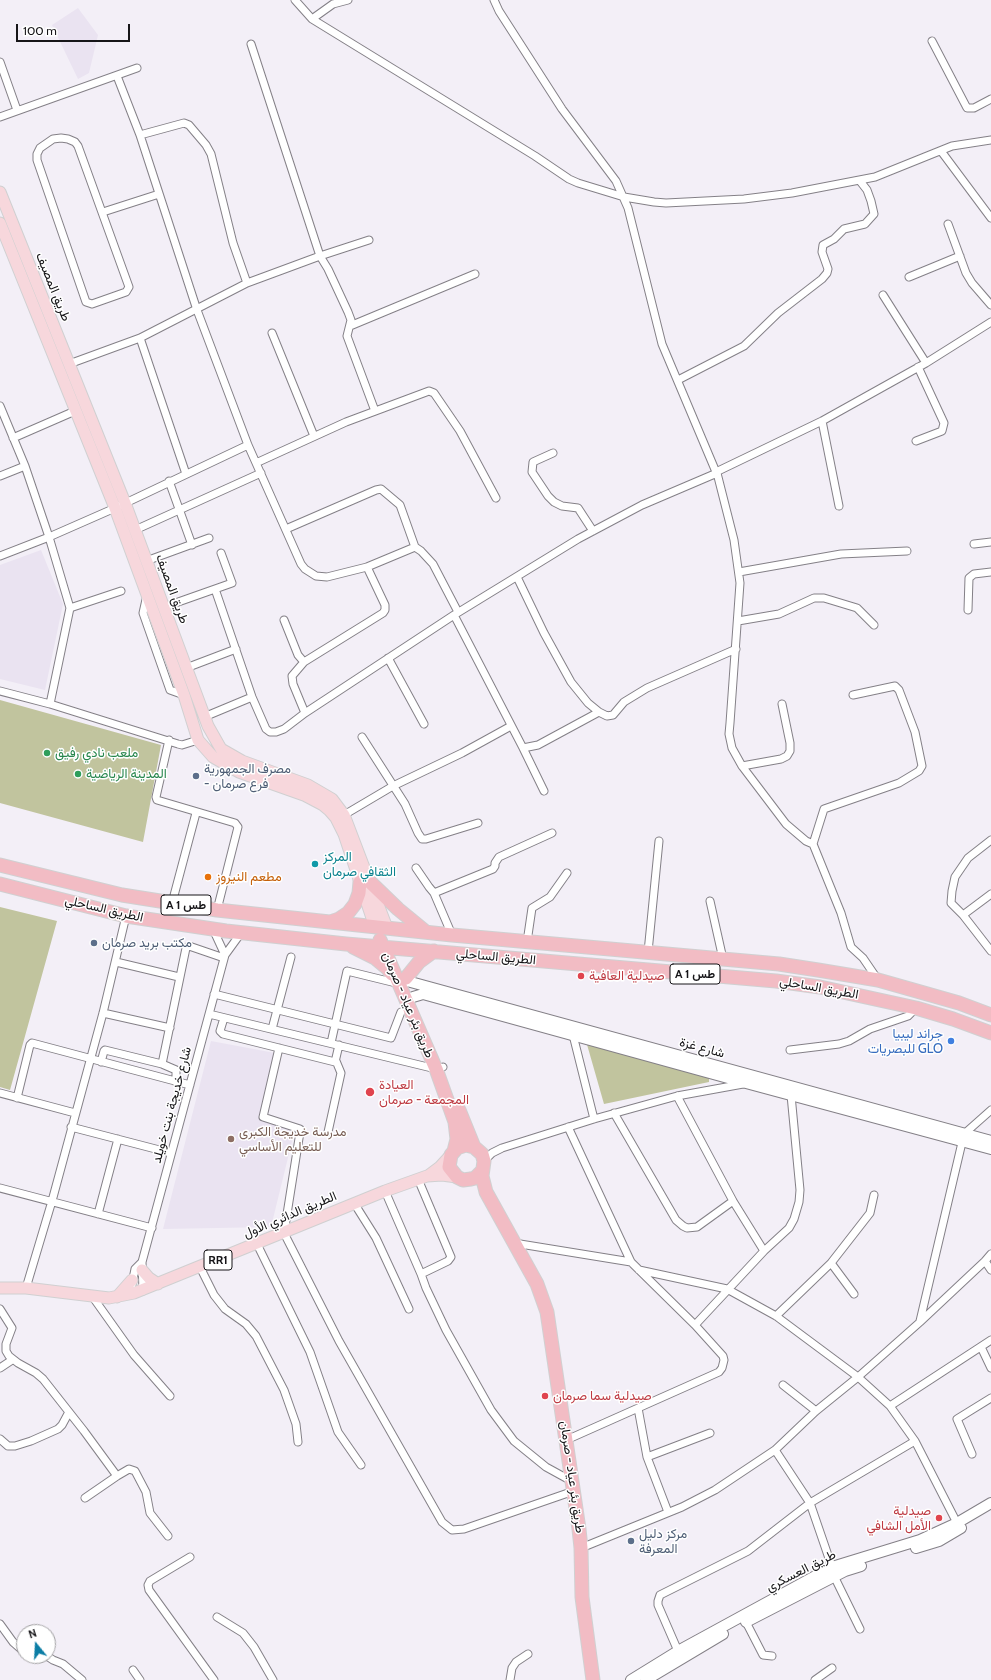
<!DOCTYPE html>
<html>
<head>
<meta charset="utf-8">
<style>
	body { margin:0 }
	#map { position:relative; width:991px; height:1680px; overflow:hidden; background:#f3eff7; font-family:Cabin,sans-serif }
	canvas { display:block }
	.north { position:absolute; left:16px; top:1624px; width:40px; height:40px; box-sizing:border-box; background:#fff; border:1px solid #a2a1a3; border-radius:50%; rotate:342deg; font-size:11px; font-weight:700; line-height:16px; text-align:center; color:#161518 }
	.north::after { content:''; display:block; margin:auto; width:14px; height:18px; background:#0b7da5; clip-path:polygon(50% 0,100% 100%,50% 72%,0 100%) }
	.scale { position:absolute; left:16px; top:24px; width:114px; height:18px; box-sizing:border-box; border:2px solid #161518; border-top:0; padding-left:5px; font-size:12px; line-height:14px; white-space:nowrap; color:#161518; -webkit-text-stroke:3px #fff; paint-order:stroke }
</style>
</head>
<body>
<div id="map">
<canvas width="991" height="1680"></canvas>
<div class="north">N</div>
<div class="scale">100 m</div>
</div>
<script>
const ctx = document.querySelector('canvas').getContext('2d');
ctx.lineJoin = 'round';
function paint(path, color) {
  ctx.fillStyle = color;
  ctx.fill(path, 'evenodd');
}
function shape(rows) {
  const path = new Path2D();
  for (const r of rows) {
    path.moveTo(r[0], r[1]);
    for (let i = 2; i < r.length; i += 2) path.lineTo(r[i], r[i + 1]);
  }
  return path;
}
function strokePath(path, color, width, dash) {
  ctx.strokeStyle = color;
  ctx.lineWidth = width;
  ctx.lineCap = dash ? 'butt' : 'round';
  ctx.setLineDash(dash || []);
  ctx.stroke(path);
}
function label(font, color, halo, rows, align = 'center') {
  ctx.font = font + ' Cabin,Vazirmatn,sans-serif';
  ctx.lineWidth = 3;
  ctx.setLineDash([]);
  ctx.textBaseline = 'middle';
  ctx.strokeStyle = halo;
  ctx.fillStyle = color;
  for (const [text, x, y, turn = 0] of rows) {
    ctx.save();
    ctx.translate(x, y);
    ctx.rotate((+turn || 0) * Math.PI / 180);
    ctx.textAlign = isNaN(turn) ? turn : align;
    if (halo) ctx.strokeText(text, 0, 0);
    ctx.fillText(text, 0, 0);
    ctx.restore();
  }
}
paint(shape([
	[78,8,98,35,89,73,78,79,52,25],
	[41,550,63,604,45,690,0,679,0,565],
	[211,1041,275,1053,260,1118,295,1129,271,1227,163,1229]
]), '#eae3f1');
paint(shape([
	[0,700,161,745,143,842,0,803],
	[0,907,57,921,10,1090,0,1087],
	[586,1041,709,1075,709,1082,604,1104]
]), '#c1c49e');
const street = shape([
	[295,0,312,19,535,156,569,179,578,183,624,197,654,202,666,203,744,199,792,193,875,177,952,146,991,140],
	[494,0,499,11,562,109,616,181,628,208,662,344,716,472],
	[312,19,333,4,348,0],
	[932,41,967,108,974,108,991,99],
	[0,62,17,110],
	[117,76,140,135,197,310,248,445,301,564,305,569,316,576,327,577,367,567,415,547,421,551,433,564,458,612],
	[0,117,137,68],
	[140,135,184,123,189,125,206,145,211,154,233,243,247,283],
	[61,138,68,139,75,142,78,146,129,287,126,292,92,304,86,302,37,160,37,154,40,148,53,139,61,138],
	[941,151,991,218],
	[103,212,159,194],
	[948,224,966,273,972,283,991,305],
	[369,240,320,256,328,269,348,312,351,320,347,336,375,411],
	[909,277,960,256],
	[883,295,926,363],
	[350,326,475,274],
	[272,333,314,436],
	[140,338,186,474],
	[69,364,140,338,247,283,320,256,251,44],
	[678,380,744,346,778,313,822,279,827,273,828,269,822,252,823,245,834,239,844,229,865,224,874,214,871,201,867,190,860,181],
	[0,406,25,466,49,537,70,608,50,704],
	[822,421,839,506],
	[13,438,75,411],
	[916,441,942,431,944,423,918,367],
	[553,453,533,462,532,472,548,496,554,502,562,506,578,508,593,531],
	[256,463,346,422,429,391,434,393,460,431,496,498],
	[717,473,734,540,740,583,730,723,729,734,732,748,742,766,786,824,806,841,813,844,841,913,851,947,863,958,878,980],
	[0,476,25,466],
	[169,481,192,545],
	[286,529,376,490,381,489,400,505,415,547],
	[135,530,261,473],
	[974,544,991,542],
	[0,556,49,537,115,508,248,445],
	[146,561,209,538],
	[739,572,841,554,907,551],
	[517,577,544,633,571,682,588,703,599,712,607,716,613,715,624,702,647,688,736,649],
	[215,589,252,697,266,729,270,732,276,732,284,729,305,713,454,615,578,539,642,505,717,473,716,472,822,421,926,363,991,322],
	[147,595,143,613,170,690,184,695],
	[164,607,232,583,221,553],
	[70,608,121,591],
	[968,610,969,578,974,574,991,572],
	[454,615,523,748,538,745,599,712],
	[284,620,298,655,304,662],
	[738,621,779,614,814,598,824,598,857,608,874,625],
	[388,658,424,724],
	[186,668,236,649],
	[0,691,50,704,178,744,182,745,198,740],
	[305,713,293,684,292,676,304,662,383,613,385,610,385,605,367,567],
	[204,717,252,697],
	[362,737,405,804,418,833,422,839,426,839,478,823],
	[169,740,156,797,157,800,235,823,238,827,217,910],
	[523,748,544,791],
	[742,766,781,759,787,756,790,751,790,743,782,704],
	[344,815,393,786,462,753,511,726],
	[991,840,968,858,955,877,952,891,951,903,963,915,991,951],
	[813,844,824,809,899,783,919,771,922,766,915,732,899,690,895,686,853,695],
	[416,868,429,887,434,893,452,935],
	[434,893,493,869,495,866,495,863,499,857,552,833],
	[710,901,723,959],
	[172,903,196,813],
	[963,915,991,894],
	[213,929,225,955],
	[527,942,532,908,550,897,567,873],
	[648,952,659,841],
	[116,962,179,977],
	[214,994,391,1038,401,1012],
	[103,1013,170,1028],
	[209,1014,436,1069,443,1067],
	[224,1018,220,1031,223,1034,335,1062,339,1045],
	[272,1029,291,957],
	[573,1035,594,1119],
	[331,1043,347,971,400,984],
	[279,1048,263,1117,300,1129,300,1132,284,1233,339,1341,442,1522,452,1530,464,1529,568,1493],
	[790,1050,839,1044,849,1041,870,1029,908,1016,916,1008],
	[101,1062,104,1051,105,1050,162,1064,176,1070,176,1082],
	[162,1064,186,948,189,946,224,958],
	[0,1093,75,1113],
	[677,1096,733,1201,764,1251],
	[17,1098,30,1045,32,1043,190,1085],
	[614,1113,676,1220,683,1226,687,1228,697,1227,733,1201],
	[71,1127,171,1153],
	[328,1132,341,1073,336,1061],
	[484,1161,492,1153,502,1148,594,1119,677,1096,743,1084],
	[0,1188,152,1228],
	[385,1191,421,1274,448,1261,451,1257,418,1179],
	[354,1203,376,1238,409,1309],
	[98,1214,118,1139],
	[514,1243,631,1262],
	[257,1244,310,1352,338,1432,361,1465],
	[985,1261,991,1270],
	[831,1263,854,1294],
	[200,1267,214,1295,225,1309,246,1324,256,1336,284,1390,296,1424,298,1442],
	[639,1270,727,1289,776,1316,858,1377,890,1406,915,1441,957,1523],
	[421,1274,426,1288,446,1330,491,1410,514,1441,546,1467,566,1478],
	[132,1284,135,1269,142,1262],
	[26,1288,52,1201,103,1013,126,916],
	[143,1291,142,1262,225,955,241,933],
	[92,1296,134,1355,170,1396],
	[0,1309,12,1328,6,1344,6,1351,9,1356,18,1363,36,1373,43,1379,84,1431,117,1476,85,1498],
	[776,1316,831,1263,870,1213,874,1195],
	[920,1321,964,1134,991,1110],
	[695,1325,764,1251,789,1228,794,1219,799,1202,800,1190,791,1095],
	[981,1347,991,1368],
	[0,1368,12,1360],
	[783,1385,816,1411],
	[890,1406,991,1340],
	[638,1408,647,1457,668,1512],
	[0,1439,8,1446,15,1446,31,1441,58,1429,62,1425,69,1412],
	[564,1441,719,1372,722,1368,724,1360,723,1356,695,1325,631,1262,568,1127],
	[775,1450,810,1503,832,1567],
	[972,1454,957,1419,991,1398],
	[647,1457,710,1433],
	[117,1476,129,1469,135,1471,146,1492,150,1513,168,1536],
	[581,1548,682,1507,715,1490,775,1450,816,1411,858,1377,920,1322,985,1261,991,1254],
	[190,1557,150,1581,148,1585,149,1590,214,1680],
	[834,1576,860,1629],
	[217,1617,243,1633,254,1647,273,1680],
	[746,1622,763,1655,772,1656],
	[0,1624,13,1642,21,1649,24,1649],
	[678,1651,658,1605,658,1601,660,1595,748,1551,810,1503,915,1441],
	[47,1656,53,1660,63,1664,82,1680],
	[133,1670,140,1680],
	[510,1680,512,1668,516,1662,528,1654],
	[815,1680,832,1668]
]);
const secondary = shape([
	[407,981,991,1141],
	[413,997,423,994,746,1083,991,1149],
	[916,1548,939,1541,961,1528],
	[746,1622,845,1571,861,1566],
	[631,1680,678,1651,832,1567,920,1540,957,1523,991,1503],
	[646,1680,723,1634]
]);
const primary = shape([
	[0,192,125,503,208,726,221,749,242,761,308,785,332,799,344,815,387,928],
	[0,223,115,508,184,695,198,740,213,757,239,772,304,795,323,805,329,810,336,818,344,834,375,927],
	[428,1176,440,1167,451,1155],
	[142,1270,149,1278,158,1284],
	[0,1288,26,1288,109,1298,134,1293,385,1191,427,1176,442,1175,457,1177],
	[117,1297,132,1280]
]);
const highway = shape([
	[0,865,122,895,217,910,452,935,779,964,818,970,878,980,959,1003,991,1015],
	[370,882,398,909,426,932],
	[0,884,126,916,226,931,346,944,776,981,820,987,916,1008,953,1019,991,1033],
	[330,922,339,919,348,913,355,904,359,893,360,882],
	[380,940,436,1069,455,1122,457,1139,454,1151],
	[353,947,375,958,387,968,392,974],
	[406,978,419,962,434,951],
	[459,1110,474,1147],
	[482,1171,475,1178,471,1179,463,1180,457,1177,449,1167,451,1155,457,1148,466,1145,474,1147,482,1154,484,1161,482,1176,486,1192,537,1284,547,1312,579,1529,581,1548,582,1597,593,1680]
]);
strokePath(street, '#848087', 9);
strokePath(secondary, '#848087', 12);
strokePath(primary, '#d0d0d1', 13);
strokePath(highway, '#d0d0d1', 15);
strokePath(street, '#fff', 7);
strokePath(secondary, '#fff', 10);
strokePath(primary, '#f7d7dc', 11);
strokePath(highway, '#f2bcc4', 13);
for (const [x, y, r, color] of [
	[47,753,4,"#2e9e5b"],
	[78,774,4,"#2e9e5b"],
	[196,776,4,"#5c6f8a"],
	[315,864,4,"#0f9aa8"],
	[208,877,4,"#e8710a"],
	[94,943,4,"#5c6f8a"],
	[581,976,4,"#e0444e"],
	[951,1041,4,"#3f7fe0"],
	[370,1092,5,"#e0444e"],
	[231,1139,4,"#8d6e63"],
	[545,1396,4,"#e0444e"],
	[939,1518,4,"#e0444e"],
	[631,1541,4,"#5c6f8a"]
]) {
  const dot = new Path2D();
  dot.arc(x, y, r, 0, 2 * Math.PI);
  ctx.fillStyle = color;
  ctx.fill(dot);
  strokePath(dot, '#fff', 1.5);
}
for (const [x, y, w] of [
	[186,905,50],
	[695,974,50],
	[218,1260,28]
]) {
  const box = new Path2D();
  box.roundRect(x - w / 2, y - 10, w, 20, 3);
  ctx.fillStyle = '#fff';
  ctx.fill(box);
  strokePath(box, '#161518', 1);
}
label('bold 12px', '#161518', null, [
	["A 1 طس",186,905],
	["A 1 طس",695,974],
	["RR1",218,1260]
]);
label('13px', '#161518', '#fff', [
	["طريق المصيف",53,287,68],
	["طريق المصيف",172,589,70],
	["الطريق الساحلي",104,909,13],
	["الطريق الساحلي",496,957,5],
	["الطريق الساحلي",819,988,10],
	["طريق بئر عياد - صرمان",408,1005,67],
	["شارع غزة",702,1048,15],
	["شارع خديجة بنت خويلد",172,1105,-75],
	["الطريق الدائري الأول",290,1215,-23],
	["طريق بئر عياد - صرمان",572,1477,82],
	["طريق العسكري",801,1571,-27]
]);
label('13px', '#27864d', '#fff', [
	["ملعب نادي رفيق",55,753],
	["المدينة الرياضية",86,774]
], 'left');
label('13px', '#4e5e75', '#fff', [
	["مصرف الجمهورية",204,769],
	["- فرع صرمان",204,784],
	["مكتب بريد صرمان",102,943],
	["مركز دليل",639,1534],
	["المعرفة",639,1549]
], 'left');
label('13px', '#0d838f', '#fff', [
	["المركز",323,857],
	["الثقافي صرمان",323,872]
], 'left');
label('13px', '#c56008', '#fff', [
	["مطعم النيروز",216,877]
], 'left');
label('13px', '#be3a42', '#fff', [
	["صيدلية العافية",589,976],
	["العيادة",379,1085],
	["المجمعة - صرمان",379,1100],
	["صيدلية سما صرمان",553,1396],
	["صيدلية",931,1511,"right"],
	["الأمل الشافي",931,1526,"right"]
], 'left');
label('13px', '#366cbe', '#fff', [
	["جراند ليبيا",943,1034],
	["للبصريات GLO",943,1049]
], 'right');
label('13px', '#785e54', '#fff', [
	["مدرسة خديجة الكبرى",239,1132],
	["للتعليم الأساسي",239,1147]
], 'left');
</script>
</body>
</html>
